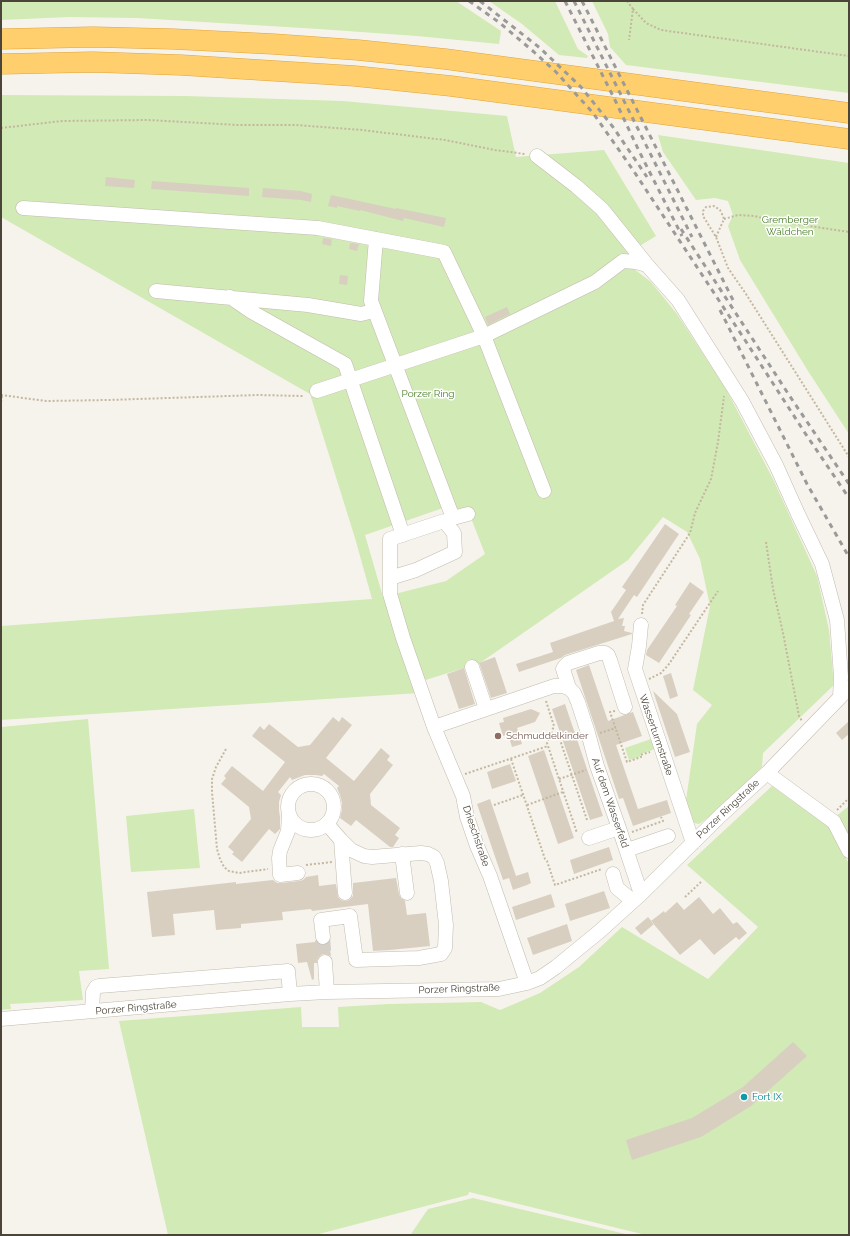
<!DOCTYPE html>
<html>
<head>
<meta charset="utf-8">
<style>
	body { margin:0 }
	#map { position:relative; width:850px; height:1236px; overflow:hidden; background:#f6f3ec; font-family:Raleway,sans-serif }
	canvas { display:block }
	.frame { position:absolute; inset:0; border:2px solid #4b4439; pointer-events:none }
</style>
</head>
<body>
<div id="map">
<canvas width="850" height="1236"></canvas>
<div class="frame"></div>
</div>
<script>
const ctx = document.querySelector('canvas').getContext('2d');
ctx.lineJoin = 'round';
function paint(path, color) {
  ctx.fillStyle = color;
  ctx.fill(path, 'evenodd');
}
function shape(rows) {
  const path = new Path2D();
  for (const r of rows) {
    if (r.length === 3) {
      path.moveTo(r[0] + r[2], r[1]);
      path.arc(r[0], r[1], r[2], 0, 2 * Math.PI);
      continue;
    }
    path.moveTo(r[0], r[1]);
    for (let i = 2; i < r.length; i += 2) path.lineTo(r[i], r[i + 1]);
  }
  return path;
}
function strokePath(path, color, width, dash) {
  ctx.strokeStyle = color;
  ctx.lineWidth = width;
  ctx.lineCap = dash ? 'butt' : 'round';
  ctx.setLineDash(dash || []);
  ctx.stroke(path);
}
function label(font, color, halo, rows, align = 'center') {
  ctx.font = font + ' Raleway,sans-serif';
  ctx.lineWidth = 3;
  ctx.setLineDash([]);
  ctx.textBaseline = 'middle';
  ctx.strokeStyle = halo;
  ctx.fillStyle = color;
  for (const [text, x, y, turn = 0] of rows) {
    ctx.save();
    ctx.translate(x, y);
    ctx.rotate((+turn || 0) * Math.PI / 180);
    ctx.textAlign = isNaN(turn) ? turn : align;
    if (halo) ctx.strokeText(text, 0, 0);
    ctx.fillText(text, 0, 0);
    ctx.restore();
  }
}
paint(shape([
	[1,1,456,1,501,31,499,44,417,36,319,29,137,18,69,17,1,20],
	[489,1,555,1,578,49,588,56,587,58,559,55,522,24],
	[592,1,849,1,849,93,626,65,610,47,608,34],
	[1,95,186,96,343,101,507,116,516,157,604,150,656,236,615,261,619,267,634,269,651,282,677,314,726,389,773,479,817,576,829,630,834,685,763,753,762,767,726,805,699,824,694,823,689,819,685,807,697,724,712,705,693,690,710,606,700,559,687,532,663,517,628,560,480,663,416,683,419,693,1,720,1,626,372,599,355,538,310,394,1,217],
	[443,508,471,518,485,554,446,581,383,597,365,535],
	[658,135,849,163,849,434,808,371,740,260,728,226,733,215,728,201,715,198,696,200,663,152],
	[88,719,109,969,79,971,83,1000,10,1004,11,1009,1,1010,1,727],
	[651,739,655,749,641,754,639,757,629,760,625,748],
	[772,786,830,828,849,864,849,1235,646,1235,469,1192,468,1195,315,1235,168,1235,119,1021,301,1007,302,1027,339,1027,338,1007,389,1004,481,1002,500,1010,540,993,579,967,622,927,708,979,758,927,687,865],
	[849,806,849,842,835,817],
	[194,809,200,868,131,872,126,816],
	[473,1198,630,1235,412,1235,411,1234,428,1209]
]), '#d2eab5');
paint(shape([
	[106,177,135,180,134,188,105,186],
	[152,181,249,188,249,196,151,189],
	[263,188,301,191,312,194,311,202,301,200,262,197],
	[331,195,396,209,396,208,446,218,444,227,404,218,403,221,360,210,360,211,337,206,337,208,328,206],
	[323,238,332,239,331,246,322,244],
	[350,243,359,244,357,251,349,249],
	[340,275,348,276,347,285,339,284],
	[507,307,510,314,488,325,485,317],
	[665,524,679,534,637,597,634,595,618,619,624,618,622,626,625,626,624,631,632,633,632,634,565,655,561,658,519,672,516,664,553,652,550,643,614,621,611,612,626,590,622,587],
	[690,582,704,592,689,614,691,615,659,663,646,655,647,650,677,606,675,605],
	[495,657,507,693,491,698,479,663],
	[589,665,608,721,633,712,642,736,616,745,638,809,667,800,671,813,633,826,623,798,619,799,576,670],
	[464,668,475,704,459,709,447,674],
	[671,673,678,696,670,699,663,676],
	[653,691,677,714,690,752,675,757],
	[565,704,603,816,590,820,552,709],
	[531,709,540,713,535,722,517,728,522,744,512,747,508,734,503,736,499,723,504,722,503,718],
	[333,717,339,722,342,717,352,725,326,758,354,781,381,748,390,756,387,760,393,765,370,794,371,805,400,828,395,835,399,838,393,847,390,847,356,820,351,826,340,818,342,810,342,803,340,795,337,788,339,786,324,774,322,776,316,775,305,775,292,780,290,777,278,792,281,795,279,802,279,810,280,817,280,829,275,834,269,829,242,862,232,854,234,852,228,847,251,819,249,807,221,784,226,778,224,776,232,766,263,791,285,762,252,736,260,726,264,730,269,724,298,747,310,745],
	[849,721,849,734,842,740,836,733],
	[544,750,574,838,558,844,528,756],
	[510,764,516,781,492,789,487,772],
	[490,799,516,876,528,872,531,883,527,885,513,890,509,878,503,880,477,804],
	[609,847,613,860,574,874,570,860],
	[318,875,319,886,336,884,338,897,341,900,345,901,349,900,353,896,353,883,396,878,399,894,401,898,405,901,407,915,426,913,430,946,390,950,373,951,368,904,312,911,311,909,282,912,283,920,241,924,241,928,216,930,214,910,173,914,175,935,152,937,147,892,236,882,236,884,273,880,277,883,281,883,299,881,303,880,306,877],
	[604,891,610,908,570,921,565,904],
	[551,894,555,907,516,920,512,907],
	[699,897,713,914,720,908,733,924,737,922,747,933,739,940,736,937,714,955,700,939,680,955,651,921,664,911,665,913,677,902,684,910],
	[648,917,654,924,641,935,635,928],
	[567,924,572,941,533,955,527,938],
	[315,940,320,945,324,945,329,943,331,956,324,954,321,955,318,958,317,963,314,963,314,979,312,980,307,962,298,963,296,944,315,942],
	[793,1042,807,1056,751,1106,701,1137,632,1160,626,1140,692,1118,743,1087]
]), '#d8cfc1');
strokePath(shape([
	[323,937,325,962]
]), '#d4d0c8', 14, [14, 7]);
const minor = shape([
	[537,156,576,186,602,209,647,265],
	[23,208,318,228,444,252,484,336,544,491],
	[376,239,371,301,453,518,468,514],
	[156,291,308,305,361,314,374,311],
	[230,297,252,312,345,364,403,535],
	[317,391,484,336,595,282,623,261,636,262,647,265,678,300,742,401,776,465,798,514,822,564,837,620,841,677,840,697],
	[390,578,416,570,455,552,454,533,444,521,390,539,390,594,403,638,434,727,463,796,467,817,477,846,490,876,527,983],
	[641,625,639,646,635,669,693,843],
	[472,667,486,709],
	[569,688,563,669,565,666,568,663,599,653,605,653,608,655,610,660,625,707],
	[434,727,554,686,562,686,569,688,574,693,578,702,588,733,597,766,619,828,641,894],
	[767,773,834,822,849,851],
	[311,807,23],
	[289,815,288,831,280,851,279,858,280,875,298,873],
	[589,838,619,828],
	[341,840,345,893],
	[627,850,668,836],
	[402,854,407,893],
	[613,874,617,888,633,901],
	[323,937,321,920,350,916,356,960,419,958,441,954,445,948,446,925,441,881,437,863,434,857,428,854,421,853,372,857,364,856,351,850,341,840,327,824],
	[325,962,327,992],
	[92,1011,93,992,96,987,99,986,288,971,290,994],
	[1,1019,290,994,327,992,499,989,527,983,540,978,556,967,600,931,641,894,720,816,767,773,849,688]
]);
const highway = shape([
	[1,39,93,37,173,39,273,44,358,50,445,59,849,113],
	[1,64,93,62,181,65,355,76,451,86,849,139]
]);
strokePath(minor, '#c2bbae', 15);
strokePath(highway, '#e0a43c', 21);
strokePath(shape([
	[627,1,633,9,629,40],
	[633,9,646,23,661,30,849,56],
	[1,128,62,121,148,120,238,125,296,125,362,130,445,140,495,150,525,154],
	[724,219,738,215,754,216,770,220,849,232],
	[716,237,724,219,722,214,720,210,714,206,706,207,703,211,703,216,716,237,728,268,746,294,849,457],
	[1,395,46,401,108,400,258,395,303,396],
	[1,402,2,396],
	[766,542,773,589,783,633,799,716,802,721],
	[642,614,643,605,690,533,695,513,711,479,718,442,724,396],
	[649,679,661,673,669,664,718,591],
	[546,701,554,726,547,743,577,833],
	[615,711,610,712,627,762,641,757,640,755,650,752],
	[557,731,587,820],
	[600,733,616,728],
	[226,749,216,767,212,779,212,792,217,849,220,859,224,867,229,871,239,873,268,869],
	[511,759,545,859,547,861,555,885,602,869],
	[465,774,548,746],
	[559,779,586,770],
	[494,805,523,795],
	[527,805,563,792],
	[837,810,849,798],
	[632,832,663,821,661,817],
	[306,865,332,862],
	[685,897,701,882]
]), '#c4b79f', 2, [2, 2]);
strokePath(minor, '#fff', 14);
strokePath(highway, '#ffcf6e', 20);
strokePath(shape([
	[469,1,500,23,534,52,556,72,593,113,633,170,743,337,805,433,849,498],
	[480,1,540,48,581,87,613,127,647,177],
	[565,1,615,100,639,151,682,236],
	[574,1,692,237],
	[582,1,733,300],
	[681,229,789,395,849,484],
	[720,310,807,484,849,557]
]), '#9a9a9a', 3, [5, 5]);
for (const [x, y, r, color] of [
	[498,736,4,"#8d6e63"],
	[744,1097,4,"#0f9aa8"]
]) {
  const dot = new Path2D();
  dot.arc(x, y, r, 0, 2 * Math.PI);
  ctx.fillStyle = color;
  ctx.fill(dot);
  strokePath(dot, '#fff', 1.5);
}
label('10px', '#4a7f2a', '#fff', [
	["Gremberger",790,220],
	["Wäldchen",790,232],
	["Porzer Ring",428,394]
]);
label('10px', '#4b4439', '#fff', [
	["Wasserturmstraße",656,735,71],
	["Auf dem Wasserfeld",610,803,71],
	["Porzer Ringstraße",728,809,-43],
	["Drieschstraße",476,836,71],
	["Porzer Ringstraße",459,989,-2],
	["Porzer Ringstraße",136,1008,-5]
]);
label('10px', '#785e54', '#fff', [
	["Schmuddelkinder",506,736]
], 'left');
label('10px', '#0d838f', '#fff', [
	["Fort IX",752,1097]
], 'left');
</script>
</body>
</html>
